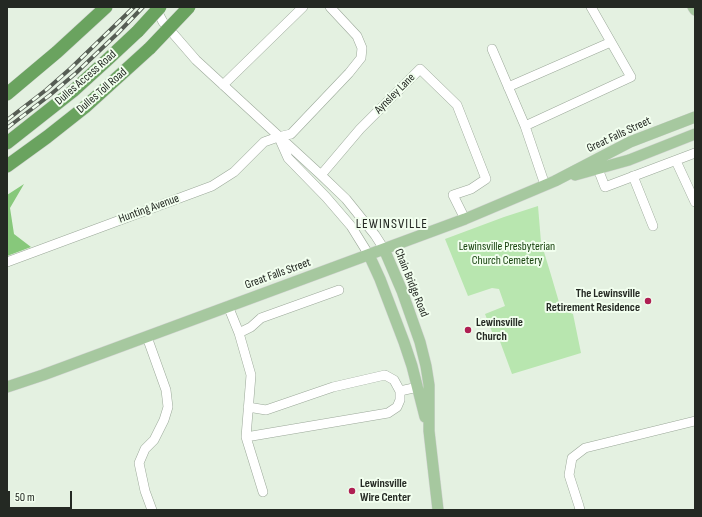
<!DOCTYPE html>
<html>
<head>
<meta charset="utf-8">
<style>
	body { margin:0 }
	#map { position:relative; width:702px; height:517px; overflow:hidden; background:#e4f1e1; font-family:"Sofia Sans Condensed",sans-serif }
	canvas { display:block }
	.frame { position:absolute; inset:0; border:8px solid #242923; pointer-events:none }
	.scale { position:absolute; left:8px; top:491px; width:64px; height:18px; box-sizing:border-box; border:2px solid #242923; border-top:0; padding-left:5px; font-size:12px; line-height:14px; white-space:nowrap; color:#242923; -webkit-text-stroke:3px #f1feee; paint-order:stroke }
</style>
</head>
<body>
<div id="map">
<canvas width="702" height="517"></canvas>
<div class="frame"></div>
<div class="scale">50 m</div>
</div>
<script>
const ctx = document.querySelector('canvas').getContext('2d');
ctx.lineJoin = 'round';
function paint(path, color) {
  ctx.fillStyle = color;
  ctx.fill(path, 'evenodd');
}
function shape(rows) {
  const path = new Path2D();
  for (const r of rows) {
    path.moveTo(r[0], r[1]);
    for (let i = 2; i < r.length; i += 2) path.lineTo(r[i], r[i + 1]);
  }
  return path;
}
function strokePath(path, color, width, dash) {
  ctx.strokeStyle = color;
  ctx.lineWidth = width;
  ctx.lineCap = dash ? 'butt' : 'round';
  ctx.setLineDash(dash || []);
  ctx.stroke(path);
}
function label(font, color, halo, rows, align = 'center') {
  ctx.font = font + ' "Sofia Sans Condensed",sans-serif';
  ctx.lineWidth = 4;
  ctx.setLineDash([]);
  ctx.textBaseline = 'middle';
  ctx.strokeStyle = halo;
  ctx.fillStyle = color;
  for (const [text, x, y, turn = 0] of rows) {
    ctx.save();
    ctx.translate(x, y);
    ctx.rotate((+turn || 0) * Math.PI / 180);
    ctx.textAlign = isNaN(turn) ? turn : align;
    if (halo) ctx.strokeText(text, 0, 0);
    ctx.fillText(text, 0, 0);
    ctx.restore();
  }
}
paint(shape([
	[538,206,541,242,551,275,561,309,573,314,581,353,512,374,498,336,494,337,485,314,505,306,499,289,492,288,468,296,445,239,504,217]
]), '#b8e6af');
paint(shape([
	[24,184,10,208,14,234,31,247,7,256,7,195]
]), '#87c87b');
const minor = shape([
	[155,7,163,22,196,60,321,175,346,199,375,235,384,249],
	[492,49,525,126,545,185],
	[223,85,303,7],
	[508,87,611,42],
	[525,126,631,77,591,7],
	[280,140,288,158,326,197,351,226,369,255],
	[676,161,695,202],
	[598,169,605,187,695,153],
	[321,175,360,129,420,69,457,105,486,179,471,189,453,195,465,219],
	[633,176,653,226],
	[7,262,212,186,234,172,264,142,278,137,291,134,349,73,361,58,362,48,357,36,330,7],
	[228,306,239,333,251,375,246,437,263,492],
	[239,333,251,327,261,318,339,290],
	[147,337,166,390,168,407,164,420,154,440,145,449,139,463,145,491,152,510],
	[400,391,418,387],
	[246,437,388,413,397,407,400,400,400,391,394,380,385,375,333,387,266,410,248,407],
	[580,510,579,506,569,475,572,458,585,448,695,421]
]);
const major = shape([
	[693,7,695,10],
	[575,175,629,160,695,134],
	[384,249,402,291,420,342,426,366,429,385,429,431,438,510],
	[369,255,380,279,404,342,412,366,425,417],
	[7,387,43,375,465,219,555,181,630,142,695,117]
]);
const highway = shape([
	[7,94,57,52,106,7],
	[7,143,73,91,107,60,138,31],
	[7,166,47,137,85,107,150,48]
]);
strokePath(minor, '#9ba899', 10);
strokePath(major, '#d3d4d3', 12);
strokePath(highway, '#d3d4d3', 14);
strokePath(minor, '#fff', 9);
strokePath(major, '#a6c89f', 11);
strokePath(highway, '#6aa35f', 13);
const rail = shape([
	[7,120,46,90,71,68,134,7],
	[7,128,50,95,76,73,118,33,143,7]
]);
strokePath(rail, '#565d54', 4);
strokePath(rail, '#f1feee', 2.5, [8]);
const highwayBridge = shape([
	[138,31,160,7],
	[150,48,189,7]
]);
strokePath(highwayBridge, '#d3d4d3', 14, []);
strokePath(highwayBridge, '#6aa35f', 13);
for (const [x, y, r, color] of [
	[648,301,4,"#af1f53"],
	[468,330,4,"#af1f53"],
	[352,491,4,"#af1f53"]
]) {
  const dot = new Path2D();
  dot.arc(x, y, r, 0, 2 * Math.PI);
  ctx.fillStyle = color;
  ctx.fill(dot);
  strokePath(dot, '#f1feee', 1.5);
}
label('12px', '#242923', '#f1feee', [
	["Dulles Access Road",86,78,-41],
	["Dulles Toll Road",102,91,-41],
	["Aynsley Lane",395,94,-45],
	["Great Falls Street",619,135,-25],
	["Hunting Avenue",149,209,-20],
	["Great Falls Street",278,274,-20],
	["Chain Bridge Road",411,283,68]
]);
label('12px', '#18430f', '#f1feee', [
	["Lewinsville Presbyterian",507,247],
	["Church Cemetery",507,261]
]);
label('bold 12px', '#242923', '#f1feee', [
	["The Lewinsville",640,294,"right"],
	["Retirement Residence",640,308,"right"],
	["Lewinsville",476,323],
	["Church",476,337],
	["Lewinsville",360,484],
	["Wire Center",360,498]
], 'left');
ctx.letterSpacing = '1px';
label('14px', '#242923', '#f1feee', [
	["LEWINSVILLE",392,224]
]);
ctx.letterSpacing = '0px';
</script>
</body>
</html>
